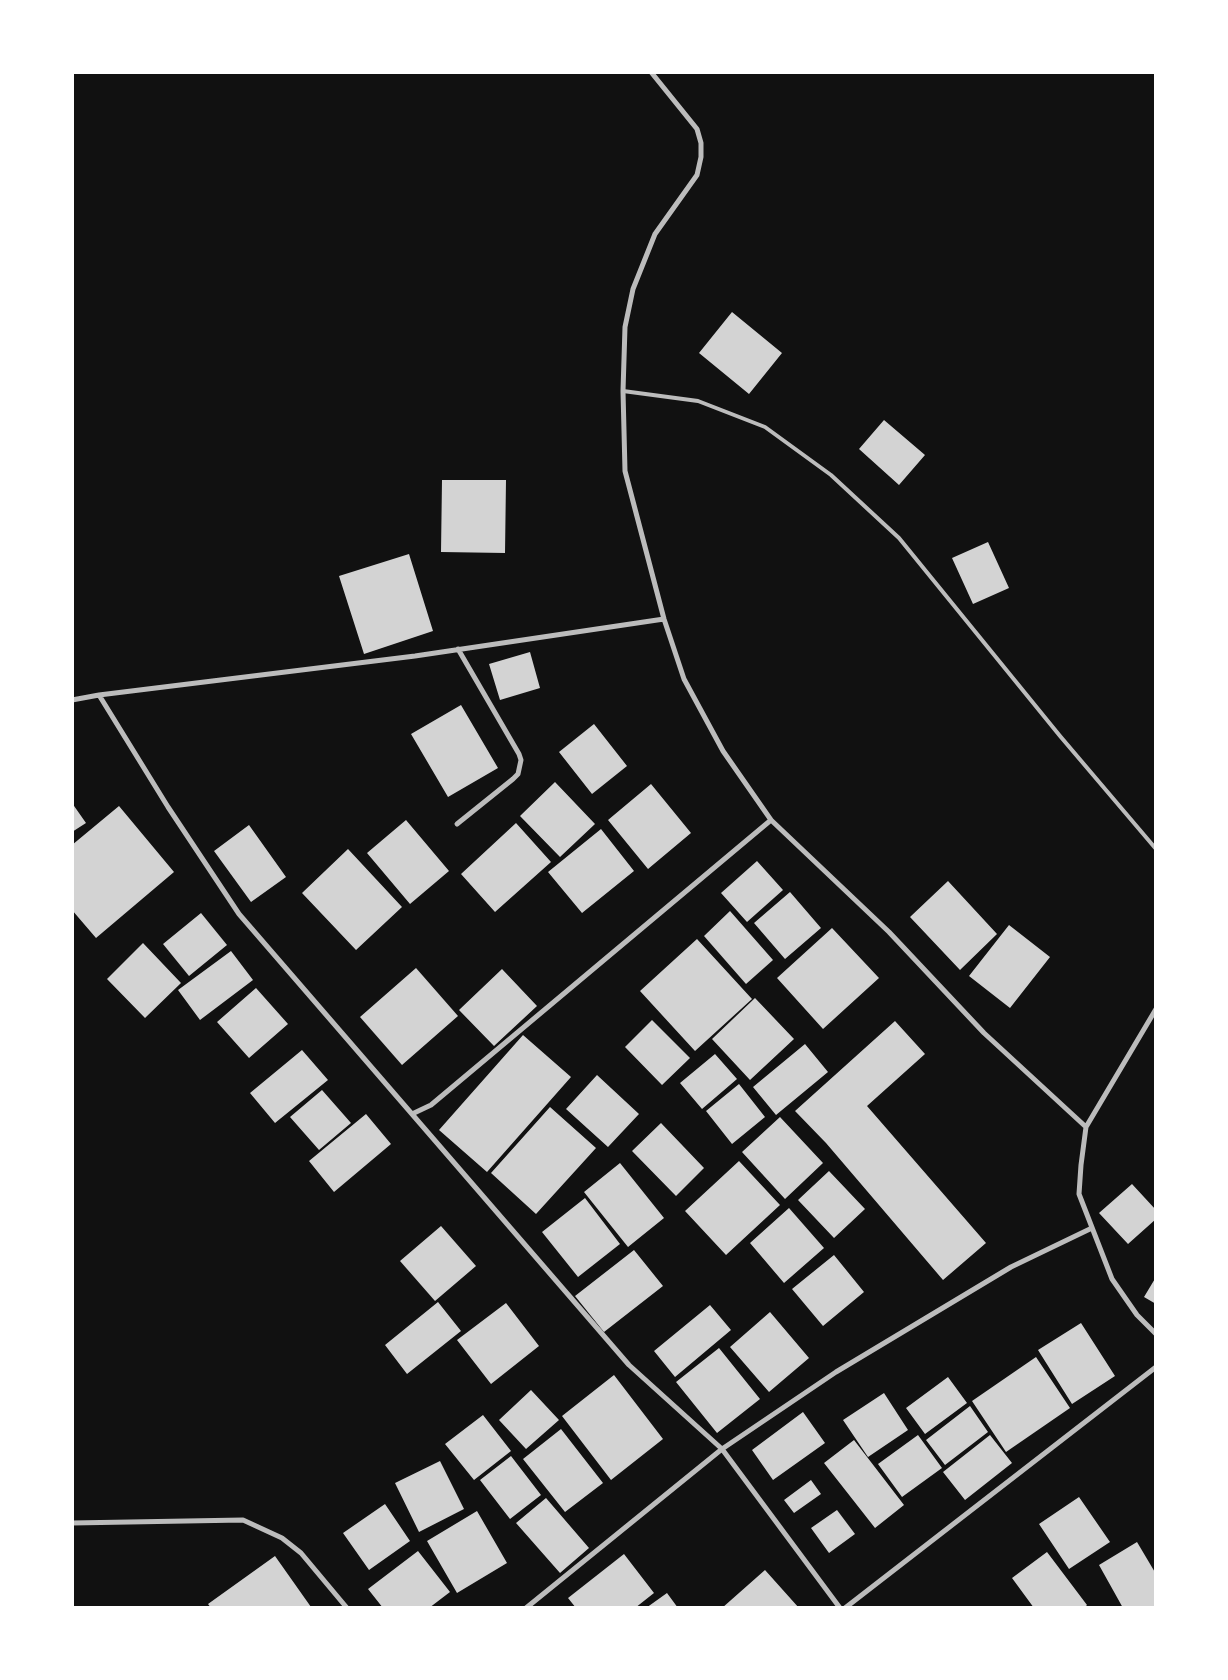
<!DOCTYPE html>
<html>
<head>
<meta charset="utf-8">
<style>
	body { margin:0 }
	#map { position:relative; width:1228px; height:1680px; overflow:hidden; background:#111; font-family:"Public Sans",sans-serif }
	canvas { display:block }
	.frame { position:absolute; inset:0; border:74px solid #fff; pointer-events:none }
</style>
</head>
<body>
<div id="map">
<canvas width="1228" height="1680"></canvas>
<div class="frame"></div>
</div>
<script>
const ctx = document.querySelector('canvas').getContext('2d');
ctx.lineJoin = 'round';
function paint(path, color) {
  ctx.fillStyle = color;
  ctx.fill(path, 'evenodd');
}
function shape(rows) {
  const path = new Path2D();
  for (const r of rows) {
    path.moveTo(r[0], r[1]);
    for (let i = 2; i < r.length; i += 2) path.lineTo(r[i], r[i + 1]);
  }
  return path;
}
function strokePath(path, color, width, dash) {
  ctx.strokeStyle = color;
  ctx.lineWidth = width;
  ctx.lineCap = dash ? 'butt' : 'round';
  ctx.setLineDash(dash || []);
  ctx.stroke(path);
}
paint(shape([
	[732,312,782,353,749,394,699,353],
	[884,420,925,455,899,485,859,449],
	[442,480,506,480,505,553,441,552],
	[988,542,1009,588,973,604,952,558],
	[409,554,433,631,364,654,339,576],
	[530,652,540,688,500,700,489,664],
	[461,705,498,768,448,797,411,734],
	[594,724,627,766,592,794,559,752],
	[555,782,595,824,560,857,520,816],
	[651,784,691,833,648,869,608,820],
	[72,803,86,823,72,832],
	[119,806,174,872,96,938,72,910,72,845],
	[406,820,449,871,410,904,367,853],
	[516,823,551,862,495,912,461,874],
	[249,825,286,877,251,902,214,851],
	[601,829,634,871,582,913,548,872],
	[348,849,402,907,356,950,302,893],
	[757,861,783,890,747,922,721,893],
	[948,881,997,934,960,970,910,917],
	[790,892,821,928,785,959,754,923],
	[730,911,773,960,746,984,704,936],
	[201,913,227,945,189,976,163,944],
	[1009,925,1050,957,1010,1008,969,976],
	[832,928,879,978,823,1029,777,978],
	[697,939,752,999,695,1051,640,991],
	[143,943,181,983,145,1018,107,979],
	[231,951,253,980,200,1020,178,990],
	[416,968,458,1016,402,1065,360,1017],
	[502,969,537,1006,494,1046,459,1010],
	[256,988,288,1024,249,1058,217,1022],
	[755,998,794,1039,750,1080,712,1039],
	[652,1020,690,1058,662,1085,625,1047],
	[895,1021,925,1054,867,1106,986,1243,943,1280,826,1143,795,1111],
	[523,1035,571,1077,487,1172,439,1130],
	[805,1044,828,1072,776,1115,753,1087],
	[302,1050,328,1080,275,1123,250,1093],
	[715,1054,737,1079,702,1109,680,1083],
	[597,1075,639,1114,608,1147,566,1109],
	[739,1084,765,1117,732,1144,706,1111],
	[322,1090,351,1123,319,1150,290,1117],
	[550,1107,596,1148,536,1214,491,1173],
	[366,1114,391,1144,334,1192,309,1161],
	[780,1117,823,1163,785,1199,742,1152],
	[661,1123,704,1168,676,1196,632,1151],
	[739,1161,780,1205,726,1255,685,1211],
	[620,1163,664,1218,628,1247,584,1192],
	[829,1171,865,1209,834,1238,798,1200],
	[1132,1184,1156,1210,1156,1219,1128,1244,1099,1213],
	[585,1198,620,1244,578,1277,542,1232],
	[789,1208,824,1248,784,1283,750,1243],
	[441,1226,476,1266,435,1301,400,1261],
	[634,1250,663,1286,604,1332,575,1296],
	[834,1255,864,1292,823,1326,792,1289],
	[1156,1277,1156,1304,1144,1297],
	[438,1302,461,1331,407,1374,385,1345],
	[506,1303,539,1346,491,1384,457,1340],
	[710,1305,731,1330,675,1377,654,1351],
	[770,1312,809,1358,769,1392,730,1347],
	[1081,1323,1115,1376,1072,1404,1038,1350],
	[719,1348,760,1399,717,1433,676,1382],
	[1036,1357,1070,1408,1006,1452,972,1401],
	[614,1375,663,1439,611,1480,562,1416],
	[948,1377,967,1403,925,1434,906,1408],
	[531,1390,559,1420,526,1449,499,1420],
	[884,1393,908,1430,868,1457,843,1420],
	[970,1406,988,1432,945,1465,926,1440],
	[803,1412,825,1443,773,1480,752,1450],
	[483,1415,511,1451,474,1480,445,1444],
	[561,1429,603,1483,565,1512,523,1459],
	[918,1435,942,1468,902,1497,878,1464],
	[990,1435,1012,1463,965,1500,943,1472],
	[854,1440,904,1505,875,1528,824,1463],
	[511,1456,541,1495,510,1519,480,1480],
	[440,1461,464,1509,419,1532,395,1483],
	[811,1480,821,1494,794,1513,784,1500],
	[1079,1497,1110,1542,1069,1569,1039,1524],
	[546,1498,589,1548,560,1573,516,1523],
	[385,1504,410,1541,369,1570,343,1533],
	[837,1510,855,1534,829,1553,811,1528],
	[477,1511,507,1563,457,1593,427,1541],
	[1137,1542,1156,1574,1156,1608,1123,1608,1099,1565],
	[418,1551,450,1592,429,1608,383,1608,368,1589],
	[1047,1552,1087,1605,1084,1608,1034,1608,1012,1578],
	[624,1554,654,1593,635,1608,576,1608,568,1598],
	[275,1556,311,1607,211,1608,208,1604],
	[765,1570,799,1608,722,1608],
	[667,1593,678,1608,646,1608]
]), '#d3d3d3');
strokePath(shape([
	[623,391,698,401,765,427,831,475,899,538,1060,736,1156,849]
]), '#bcbcbc', 4);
strokePath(shape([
	[651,72,697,129,701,143,701,157,697,175,655,234,633,289,625,327,623,391,625,471,664,619,684,679,723,751,771,820],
	[99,695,415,656,664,619],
	[72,700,99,695,168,807,239,914,629,1365,722,1449,840,1608],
	[457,824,513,779,518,774,521,760,519,754,458,649],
	[412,1114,431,1105,771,820,889,932,984,1033,1086,1127,1081,1165,1079,1194,1112,1279,1137,1315,1156,1334],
	[1086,1127,1156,1009],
	[72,1523,243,1520,282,1538,301,1553,347,1608],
	[526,1608,722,1449,836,1372,1011,1267,1092,1228],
	[845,1608,1156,1367]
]), '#bcbcbc', 5);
</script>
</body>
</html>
